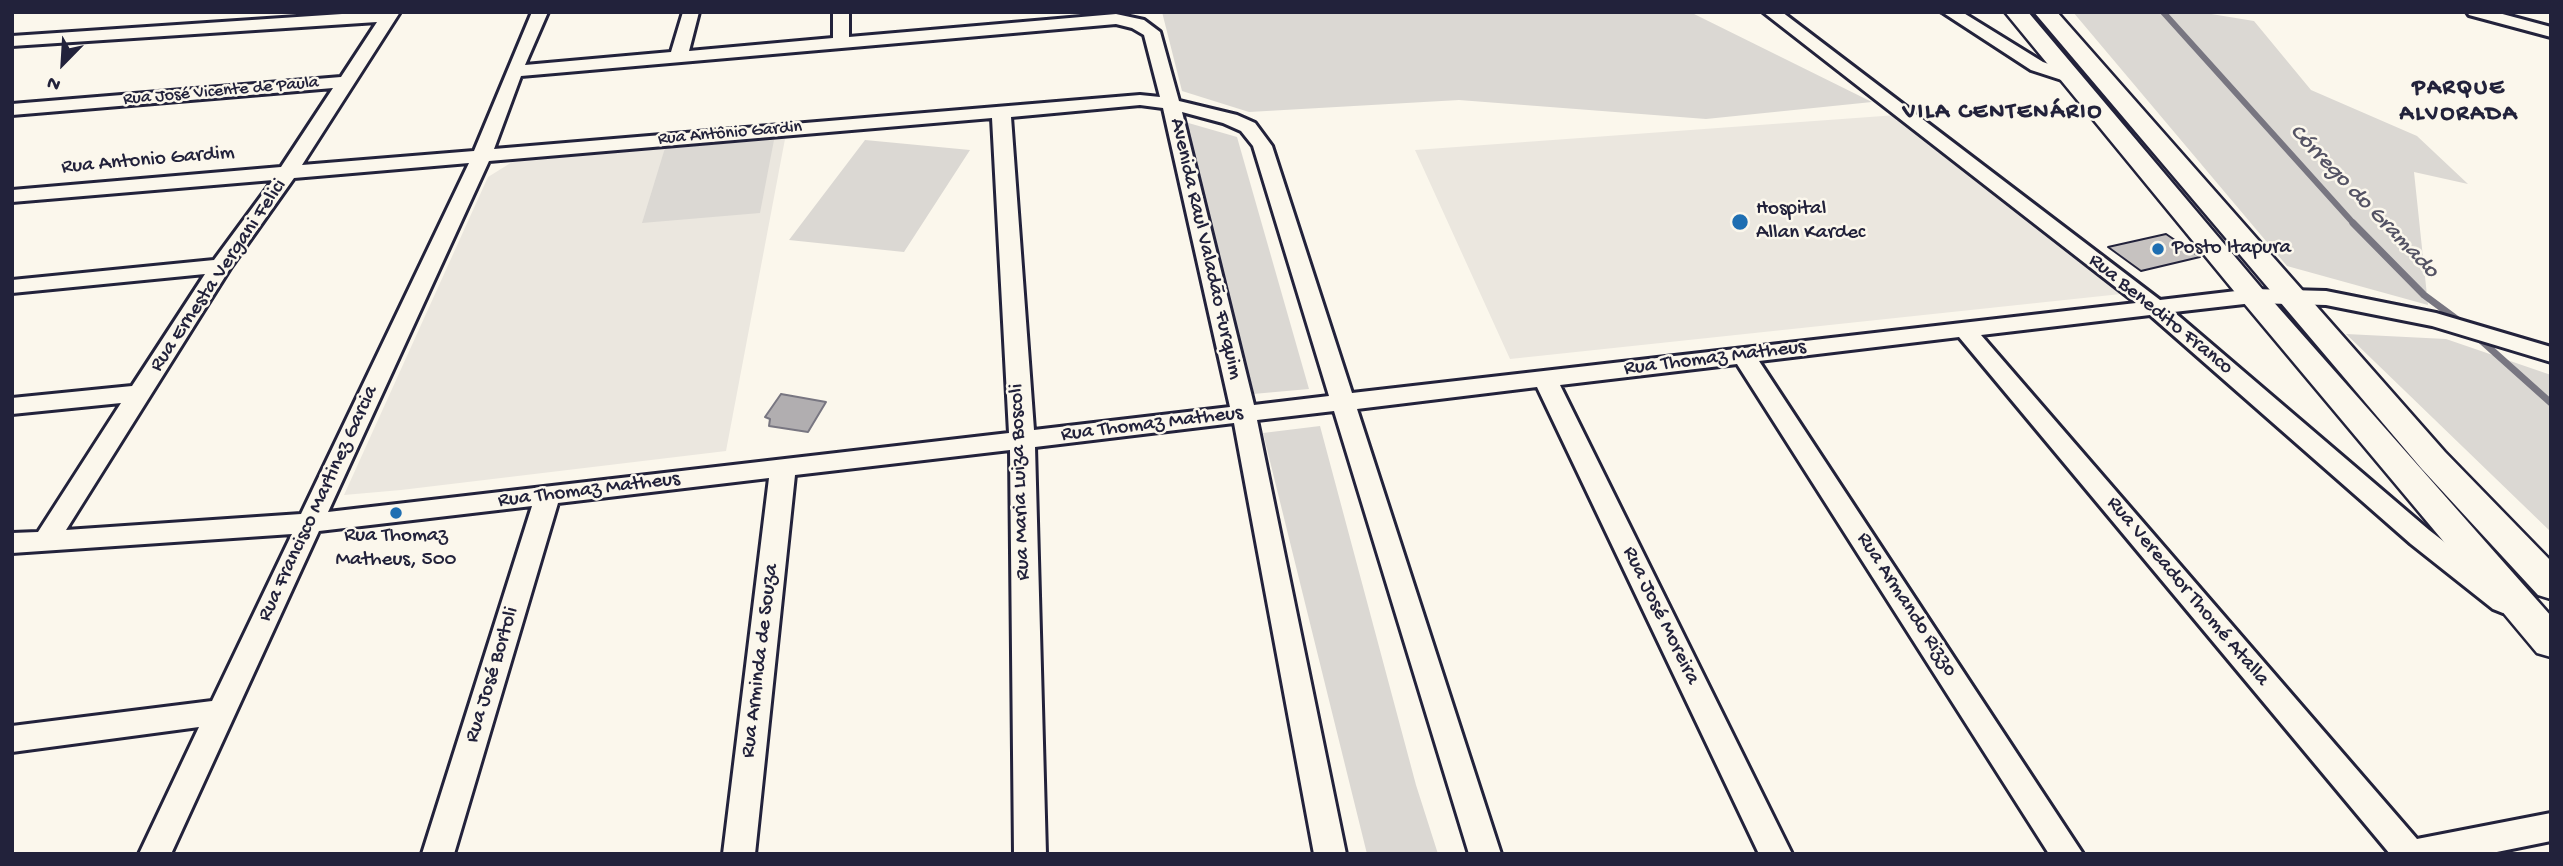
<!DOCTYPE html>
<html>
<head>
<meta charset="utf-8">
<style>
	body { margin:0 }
	#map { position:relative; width:2563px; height:866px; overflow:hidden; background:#fbf7ec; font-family:"Gochi Hand",sans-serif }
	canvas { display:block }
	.frame { position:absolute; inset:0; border:14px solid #22223b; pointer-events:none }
	.north { position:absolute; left:28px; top:28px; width:70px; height:70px; -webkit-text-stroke:5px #fbf7ec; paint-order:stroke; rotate:204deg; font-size:19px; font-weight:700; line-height:28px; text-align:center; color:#22223b }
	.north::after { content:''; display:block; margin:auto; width:24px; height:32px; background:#22223b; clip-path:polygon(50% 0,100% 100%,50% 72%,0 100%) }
</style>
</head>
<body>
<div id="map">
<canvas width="2563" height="866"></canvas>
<div class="frame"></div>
<div class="north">N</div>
</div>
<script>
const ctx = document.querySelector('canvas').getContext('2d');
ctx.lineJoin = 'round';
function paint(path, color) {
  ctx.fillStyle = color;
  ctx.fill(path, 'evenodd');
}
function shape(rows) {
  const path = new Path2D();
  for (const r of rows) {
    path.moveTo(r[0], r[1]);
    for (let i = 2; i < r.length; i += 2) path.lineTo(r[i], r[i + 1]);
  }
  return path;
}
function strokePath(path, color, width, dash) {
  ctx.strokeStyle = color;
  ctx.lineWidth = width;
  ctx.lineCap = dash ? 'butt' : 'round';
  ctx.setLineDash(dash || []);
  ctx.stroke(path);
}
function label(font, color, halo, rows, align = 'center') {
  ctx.font = font + ' "Gochi Hand",sans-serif';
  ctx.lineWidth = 5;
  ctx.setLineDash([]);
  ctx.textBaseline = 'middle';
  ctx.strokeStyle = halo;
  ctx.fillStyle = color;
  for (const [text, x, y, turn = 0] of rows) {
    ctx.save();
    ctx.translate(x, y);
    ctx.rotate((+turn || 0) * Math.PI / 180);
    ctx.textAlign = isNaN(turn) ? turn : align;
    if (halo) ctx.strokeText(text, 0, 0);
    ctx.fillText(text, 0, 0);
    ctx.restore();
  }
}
paint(shape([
	[1897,115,2121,294,1510,359,1415,150],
	[785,139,726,451,401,490,344,495,488,177,517,159]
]), '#ebe7df');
paint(shape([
	[1162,12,1690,12,1872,102,1706,119,1459,100,1249,112,1182,91],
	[2073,12,2199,12,2254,21,2311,90,2417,136,2468,184,2414,172,2428,305,2287,266],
	[1185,122,1237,137,1309,389,1253,394],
	[774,140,760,213,642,223,665,148],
	[865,140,970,150,904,252,789,240],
	[2346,334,2446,339,2551,375,2551,532],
	[1320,426,1416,785,1438,854,1367,854,1263,433]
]), '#dbd8d3');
const water = shape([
	[781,394,826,402,808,432,769,426,770,419,765,417,781,394]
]);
paint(water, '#b1aeb0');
strokePath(water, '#787681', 2);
strokePath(shape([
	[2163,12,2355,225]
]), '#787681', 6);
strokePath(shape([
	[2353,223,2424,295,2466,326],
	[2475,335,2551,403]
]), '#787681', 7);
const building = shape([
	[2166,234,2200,257,2141,271,2108,247,2166,234]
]);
paint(building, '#c6c2c0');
strokePath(building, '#22223b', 2);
const street = shape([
	[372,12,400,12,302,165,474,151,532,12,548,12,525,65,671,52,683,12,699,12,689,51,833,38,833,12,849,12,849,37,1116,14,1144,20,1160,32,1179,101,1237,115,1255,123,1272,146,1352,393,2136,303,1763,12,1782,12,2160,300,2253,289,2326,291,2436,313,2551,347,2551,362,2432,326,2326,305,2253,303,2174,312,2429,530,2513,595,2517,602,2513,609,2503,613,2493,609,2411,544,2150,315,1981,335,2417,839,2551,813,2551,841,2487,854,2390,854,1959,337,1759,361,2083,854,2049,854,1737,364,1560,385,1792,854,1759,854,1537,387,1357,409,1501,854,1469,854,1334,411,1257,420,1346,854,1314,854,1234,423,1035,447,1046,854,1014,854,1010,450,795,475,755,854,723,854,769,478,558,503,454,854,422,854,532,506,319,531,171,854,139,854,199,727,12,752,12,726,212,701,292,534,12,553,12,533,38,532,121,403,12,414,12,398,132,386,205,274,12,293,12,280,214,260,273,180,12,202,12,190,281,167,333,88,12,115,12,104,341,77,377,22,12,46,12,36,372,12],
	[1116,24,1132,28,1144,35,1160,97,1140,95,494,149,521,76,1116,24],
	[1140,105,1163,108,1230,407,1034,430,1011,117,1140,105],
	[1182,112,1223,123,1241,131,1253,146,1329,396,1254,405,1182,112],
	[992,118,1009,433,328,512,489,161,992,118],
	[469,163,301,514,66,530,231,267,294,178,469,163],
	[1942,12,1962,12,2043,62,2077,74,2080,78,2071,83,2031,70,1942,12],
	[2467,12,2495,12,2551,27,2551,37,2469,15,2467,12]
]);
const secondary = shape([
	[2005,12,2028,12,2263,290,2551,616,2551,657,2537,653,2243,302,2005,12],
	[2034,12,2057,12,2445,452,2551,561,2551,599,2538,595,2421,468,2034,12]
]);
strokePath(street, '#22223b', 6);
strokePath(secondary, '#22223b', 5);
paint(street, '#fbf7ec');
paint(secondary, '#fbf7ec');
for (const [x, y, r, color] of [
	[1740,222,9,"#1f6fb2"],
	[2158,249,7,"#1f6fb2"],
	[396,513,7,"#1f6fb2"]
]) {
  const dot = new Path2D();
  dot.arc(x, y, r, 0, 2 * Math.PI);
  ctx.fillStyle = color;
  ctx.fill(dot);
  strokePath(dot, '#fbf7ec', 2.5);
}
label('18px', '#22223b', '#fbf7ec', [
	["Rua José Vicente de Paula",221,92,-5],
	["Rua Antônio Gardin",730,134,-5]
]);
label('21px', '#22223b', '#fbf7ec', [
	["Rua Antonio Gardim",148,161,-5],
	["Avenida Raul Valadão Furquim",1205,249,77],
	["Rua Ernesta Vergani Felici",219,276,-56],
	["Rua Benedito Franco",2160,315,39],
	["Rua Thomaz Matheus",1715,359,-7],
	["Rua Thomaz Matheus",1152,425,-7],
	["Rua Maria Luiza Boscoli",1021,482,-92],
	["Rua Thomaz Matheus",589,491,-7],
	["Rua Francisco Martinez Garcia",319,504,-65],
	["Rua Vereador Thomé Atalla",2187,592,50],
	["Rua Armando Rizzo",1906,605,57],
	["Rua José Moreira",1660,616,64],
	["Rua Arminda de Souza",761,661,-83],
	["Rua José Bortoli",493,675,-73]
]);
label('21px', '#22223b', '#fbf7ec', [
	["Hospital",1756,210],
	["Allan Kardec",1756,234],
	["Posto Itapura",2172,249],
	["Rua Thomaz",396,537,"center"],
	["Matheus, 500",396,561,"center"]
], 'left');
ctx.letterSpacing = '2px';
label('bold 23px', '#22223b', '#fbf7ec', [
	["PARQUE",2459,89],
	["ALVORADA",2459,115],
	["VILA CENTENÁRIO",2003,113]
]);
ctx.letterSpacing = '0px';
label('italic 23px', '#545364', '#fbf7ec', [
	["Córrego do Gramado",2363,202,46]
]);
</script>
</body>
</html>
